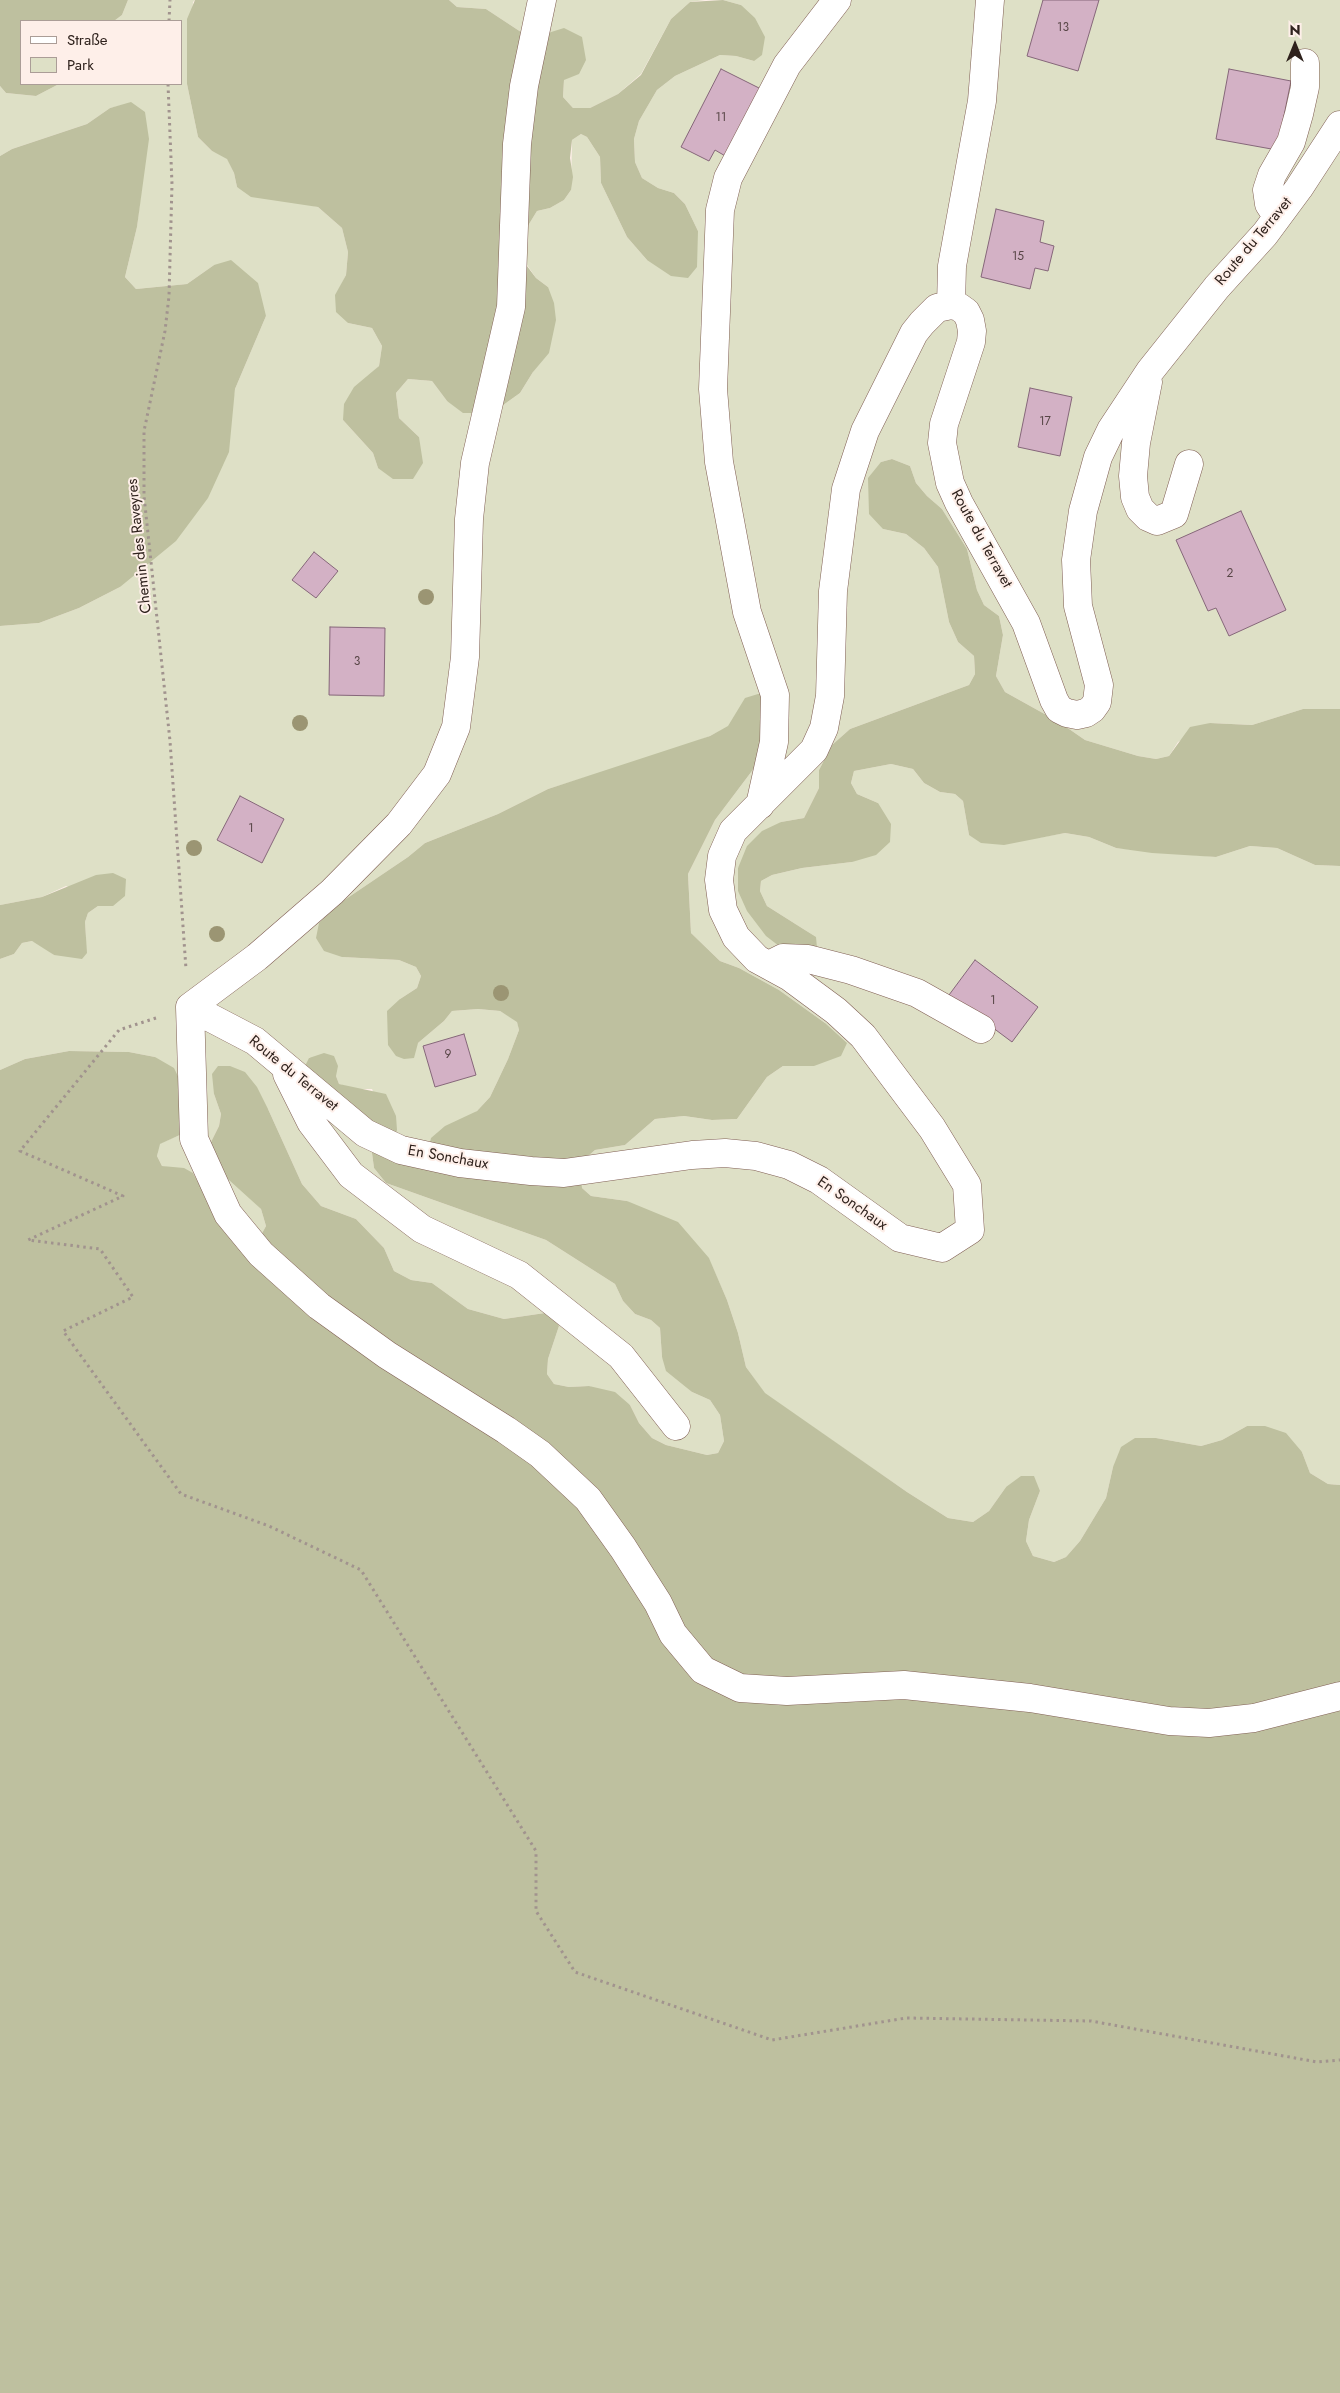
<!DOCTYPE html>
<html>
<head>
<meta charset="utf-8">
<style>
	body { margin:0 }
	#map { position:relative; width:1340px; height:2393px; overflow:hidden; background:#feefe9; font-family:Jost,sans-serif }
	canvas { display:block }
	.legend { position:absolute; left:20px; top:20px; width:162px; height:65px; box-sizing:border-box; background:#feefe9; border:1px solid #ab9d97; margin:0; padding:6px 9px; list-style:none; font-size:15px; color:#2f221d }
	.legend li { display:flex; align-items:center; gap:10px; height:25px }
	.legend b { width:25px; border:1px solid #ab9d97 }
	.north { position:absolute; left:1270px; top:20px; width:50px; height:50px; -webkit-text-stroke:4px #feefe9; paint-order:stroke; rotate:0deg; font-size:14px; font-weight:700; line-height:20px; text-align:center; color:#2f221d }
	.north::after { content:''; display:block; margin:auto; width:18px; height:22px; background:#2f221d; clip-path:polygon(50% 0,100% 100%,50% 72%,0 100%) }
</style>
</head>
<body>
<div id="map">
<canvas width="1340" height="2393"></canvas>
<ul class="legend">
<li><b style="height:6px;background:#fff"></b>Straße</li>
<li><b style="height:14px;background:#dee0c6"></b>Park</li>
</ul>
<div class="north">N</div>
</div>
<script>
const ctx = document.querySelector('canvas').getContext('2d');
ctx.lineJoin = 'round';
function paint(path, color) {
  ctx.fillStyle = color;
  ctx.fill(path, 'evenodd');
}
function shape(rows) {
  const path = new Path2D();
  for (const r of rows) {
    path.moveTo(r[0], r[1]);
    for (let i = 2; i < r.length; i += 2) path.lineTo(r[i], r[i + 1]);
  }
  return path;
}
function strokePath(path, color, width, dash) {
  ctx.strokeStyle = color;
  ctx.lineWidth = width;
  ctx.lineCap = dash ? 'butt' : 'round';
  ctx.setLineDash(dash || []);
  ctx.stroke(path);
}
function label(font, color, halo, rows, align = 'center') {
  ctx.font = font + ' Jost,sans-serif';
  ctx.lineWidth = 4;
  ctx.setLineDash([]);
  ctx.textBaseline = 'middle';
  ctx.strokeStyle = halo;
  ctx.fillStyle = color;
  for (const [text, x, y, turn = 0] of rows) {
    ctx.save();
    ctx.translate(x, y);
    ctx.rotate((+turn || 0) * Math.PI / 180);
    ctx.textAlign = isNaN(turn) ? turn : align;
    if (halo) ctx.strokeText(text, 0, 0);
    ctx.fillText(text, 0, 0);
    ctx.restore();
  }
}
paint(shape([
	[128,0,195,0,193,2,187,84,198,137,212,151,227,158,234,173,237,187,318,207,342,228,348,252,346,275,336,295,348,323,372,328,382,346,379,366,369,376,343,420,373,453,378,468,419,437,399,418,396,393,408,379,432,381,447,401,492,413,520,393,533,372,548,287,536,278,527,265,524,251,526,229,537,211,550,208,564,200,571,190,572,140,581,134,587,137,600,157,601,183,627,237,647,260,698,231,685,204,674,193,658,188,642,178,635,162,634,139,639,121,657,90,675,76,720,55,736,56,754,61,741,5,723,0,1340,0,1340,709,1303,709,1252,725,1210,723,1178,742,1169,756,1156,759,1138,756,1085,740,1059,722,1005,692,996,676,1003,635,999,616,984,605,977,590,967,549,942,509,927,496,916,483,910,466,892,459,881,462,883,529,906,534,924,548,938,567,949,622,958,642,974,656,975,674,969,685,850,729,832,745,819,770,819,788,804,818,781,822,738,868,738,891,816,937,767,906,760,891,761,881,772,875,802,868,852,862,878,803,857,794,851,783,854,771,891,764,913,769,924,783,940,792,955,794,963,801,969,835,1037,838,1065,833,1089,837,1116,848,1216,857,1250,846,1277,848,1315,865,1340,866,1340,1485,1328,1484,1310,1473,1302,1452,1247,1426,1222,1440,1201,1446,1156,1438,1113,1467,1106,1498,1080,1541,1066,1557,1054,1562,1033,1556,1026,1541,1029,1520,1040,1491,1006,1487,989,1511,973,1522,948,1518,907,1492,765,1394,746,1367,738,1333,727,1300,709,1259,627,1201,591,1196,582,1188,580,1163,595,1150,625,1145,655,1119,684,1116,712,1120,737,1119,767,1077,783,1066,814,1066,825,1023,779,990,739,968,720,961,691,933,688,874,715,820,764,755,728,727,710,736,676,749,548,789,498,814,425,843,408,857,337,905,342,957,399,960,416,967,421,976,417,988,400,999,418,1043,444,1021,452,1011,478,1009,500,1011,517,1021,519,1030,508,1059,490,1097,477,1111,429,1147,402,1161,372,1089,354,1089,339,1084,336,1076,309,1057,377,1135,372,1153,374,1168,386,1183,546,1240,615,1284,623,1301,635,1314,651,1320,660,1328,662,1357,692,1392,710,1400,720,1415,724,1441,718,1453,707,1455,666,1445,652,1438,639,1423,630,1405,589,1386,569,1387,554,1384,547,1374,548,1359,559,1326,545,1313,504,1319,468,1309,432,1283,411,1280,394,1271,384,1248,356,1219,321,1206,302,1184,268,1109,214,1094,221,1114,219,1126,210,1144,249,1196,261,1209,266,1226,260,1237,239,1242,227,1235,193,1173,162,1166,157,1156,159,1144,182,1134,155,1057,129,1052,69,1051,25,1059,0,1070,0,959,14,954,22,943,32,941,38,943,54,955,86,942,85,922,88,913,98,906,113,906,66,886,42,897,0,905,0,626,39,623,79,608,120,587,231,413,235,389,266,316,214,265,187,284,136,289,125,277,137,227,142,184,131,103,110,108,87,124,12,149,0,156,0,86,6,93,36,96,59,84,181,84,181,21,114,21,122,15],
	[449,0,705,0,690,2,671,19,641,74,618,94,590,108,573,108,563,97,564,80,549,33,524,34,486,9,457,7]
]), '#dee0c6');
paint(shape([
	[0,0,128,0,122,15,114,21,21,21,21,84,59,84,36,96,6,93,0,86],
	[195,0,449,0,457,7,486,9,524,34,548,33,564,28,582,37,586,60,579,74,564,80,563,97,573,108,590,108,618,94,641,75,671,19,690,2,723,0,741,5,755,18,765,37,762,55,754,61,736,56,720,55,675,76,657,90,639,121,634,139,635,162,642,178,658,188,674,193,685,204,698,231,697,267,688,278,671,276,647,260,627,237,601,183,600,157,587,137,581,134,572,140,570,158,573,177,571,190,564,200,550,208,537,211,526,229,524,250,527,266,536,278,548,287,554,303,556,320,549,353,533,372,520,393,492,413,463,413,447,401,432,381,408,379,396,393,399,418,419,437,423,463,413,479,393,479,378,468,373,453,343,420,344,404,354,387,379,366,382,346,372,328,348,323,336,312,335,295,346,275,348,252,342,228,318,207,251,197,237,187,234,173,227,159,212,151,198,137,187,84,187,19],
	[131,102,145,112,149,139,137,227,125,277,136,289,187,284,214,265,231,260,258,283,266,316,235,389,229,452,208,498,176,541,120,587,79,608,39,623,0,626,0,156,12,149,87,124,110,108],
	[892,459,910,466,916,483,927,496,942,509,967,549,977,590,984,605,999,616,1003,635,996,676,1005,692,1059,722,1085,740,1138,756,1156,759,1169,756,1190,727,1210,723,1252,725,1303,709,1340,709,1340,866,1315,865,1277,848,1250,846,1216,857,1152,853,1116,848,1089,837,1065,833,1004,845,981,843,969,835,963,801,955,794,940,792,924,783,913,769,891,764,854,771,851,783,857,794,878,803,891,824,890,842,876,855,852,862,802,868,772,875,761,881,760,891,767,906,816,937,817,948,779,946,766,936,747,911,738,891,738,868,747,846,762,831,781,822,804,818,819,788,819,770,832,745,850,729,969,685,975,674,974,656,958,642,949,622,938,567,924,548,906,534,883,529,869,514,868,478,881,462],
	[758,694,768,695,764,755,715,820,688,874,691,933,720,961,739,968,779,990,825,1023,847,1043,841,1056,814,1066,783,1066,767,1077,737,1119,712,1120,684,1116,655,1119,625,1145,595,1150,580,1163,582,1188,591,1196,627,1201,678,1222,709,1258,727,1300,738,1333,746,1367,765,1393,907,1492,948,1518,973,1522,989,1511,1006,1487,1021,1476,1034,1476,1040,1491,1029,1520,1026,1541,1033,1556,1054,1562,1066,1557,1080,1541,1106,1498,1113,1467,1121,1447,1135,1438,1156,1438,1201,1446,1222,1440,1247,1426,1265,1426,1286,1433,1302,1452,1310,1473,1328,1484,1340,1485,1340,2393,0,2393,0,1070,25,1059,69,1051,129,1052,155,1057,174,1068,185,1091,182,1134,160,1144,157,1156,162,1166,184,1168,193,1173,227,1235,239,1242,260,1237,266,1226,261,1209,218,1170,210,1144,219,1126,221,1114,214,1094,212,1074,218,1066,230,1066,245,1072,257,1087,268,1109,302,1184,321,1206,356,1219,384,1248,394,1271,411,1280,432,1283,468,1309,504,1319,545,1313,553,1315,559,1326,548,1359,547,1374,554,1384,569,1387,589,1386,615,1392,630,1405,639,1423,652,1438,666,1445,707,1455,718,1453,724,1441,720,1415,710,1400,692,1392,666,1371,662,1357,660,1328,651,1320,635,1314,623,1301,615,1284,546,1240,386,1183,374,1168,372,1153,374,1145,305,1066,309,1058,324,1053,334,1056,338,1066,336,1076,339,1084,386,1094,396,1116,397,1130,394,1140,429,1147,431,1138,445,1126,477,1111,490,1097,508,1059,519,1030,517,1022,500,1011,478,1009,452,1011,444,1021,418,1043,414,1058,404,1059,396,1056,388,1045,387,1011,400,999,417,988,421,976,416,967,399,960,342,957,324,951,316,938,319,923,337,905,408,857,425,843,498,814,548,789,710,736,728,726,745,698],
	[113,873,126,879,125,896,113,906,98,906,88,913,85,922,87,953,82,959,54,955,32,941,22,943,14,954,0,959,0,905,42,897,96,875]
]), '#bec09f');
const building = shape([
	[1043,0,1099,0,1078,71,1027,56,1043,0],
	[721,69,761,89,727,157,715,150,709,161,681,147,721,69],
	[1229,69,1291,81,1277,150,1216,139,1229,69],
	[996,209,1044,221,1040,242,1054,246,1048,271,1035,268,1030,289,981,277,996,209],
	[1030,388,1072,397,1060,456,1018,447,1030,388],
	[1241,511,1286,610,1229,636,1216,608,1208,611,1176,540,1241,511],
	[314,552,338,571,316,598,292,580,314,552],
	[330,627,385,628,384,696,329,695,330,627],
	[240,796,284,819,262,863,217,840,240,796],
	[975,960,1038,1007,1012,1042,949,995,975,960],
	[464,1034,476,1075,435,1087,423,1046,464,1034]
]);
paint(building, '#d3b1c5');
strokePath(building, '#86677a', 1);
const minor = shape([
	[1277,216,1269,204,1267,190,1272,175,1291,142,1299,114,1305,87,1305,63],
	[951,305,952,266,982,101,990,0],
	[1148,382,1136,443,1133,476,1135,497,1140,509,1148,517,1157,521,1174,514,1189,464],
	[760,805,774,742,775,695,747,612,719,462,713,389,720,210,728,178,787,65,837,0],
	[769,965,783,958,808,959,851,970,917,993,981,1029],
	[190,1007,255,1041,365,1133,401,1150,460,1163,531,1171,564,1173,692,1155,725,1153,756,1156,789,1165,819,1180,900,1238,942,1248,970,1230,967,1185,932,1128,863,1036,836,1011,790,977,757,959,736,937,723,910,719,880,722,856,733,831,814,750,824,728,830,696,833,591,846,489,865,431,914,333,922,323,937,308,951,305,959,307,966,312,970,320,972,331,971,342,944,424,942,443,950,483,959,503,1026,623,1054,700,1059,709,1067,713,1077,715,1086,713,1092,709,1097,702,1099,685,1078,606,1076,560,1083,511,1098,457,1111,430,1150,371,1217,287,1265,234,1299,188,1340,125],
	[190,1007,194,1139,228,1214,261,1254,319,1306,387,1355,506,1430,540,1454,588,1499,623,1548,658,1603,673,1634,703,1670,740,1688,787,1691,904,1685,1030,1698,1169,1721,1209,1723,1254,1718,1340,1696],
	[190,1007,257,957,332,892,399,824,437,774,456,727,465,657,469,519,475,463,511,307,517,144,524,86,542,0],
	[287,1074,311,1122,351,1175,422,1229,519,1275,621,1356,676,1426]
]);
strokePath(minor, '#805f54', 29);
strokePath(shape([
	[169,21,170,0],
	[168,84,172,184,169,296,165,331,144,431,144,496,170,741,186,969],
	[156,1018,119,1030,20,1151,123,1196,28,1240,100,1249,133,1297,63,1331,181,1494,269,1526,361,1570,536,1851,536,1911,575,1972,772,2040,906,2018,1091,2021,1317,2062,1340,2060]
]), '#a1938e', 3, [2.5, 4]);
strokePath(minor, '#fff', 28);
ctx.fillStyle = '#9b9573';
for (const [x, y] of [
	[426,597],
	[300,723],
	[194,848],
	[217,934],
	[501,993]
]) {
  ctx.beginPath();
  ctx.arc(x, y, 8, 0, 2 * Math.PI);
  ctx.fill();
}
label('12px', '#584647', null, [
	["13",1063,28],
	["11",721,118],
	["15",1018,257],
	["17",1045,422],
	["2",1230,574],
	["3",357,662],
	["1",251,829],
	["1",993,1001],
	["9",448,1055]
]);
label('15px', '#2f221d', '#feefe9', [
	["Route du Terravet",1254,242,-50],
	["Route du Terravet",981,539,61],
	["Chemin des Raveyres",140,546,-96],
	["Route du Terravet",293,1074,39],
	["En Sonchaux",448,1158,10],
	["En Sonchaux",852,1204,35]
]);
</script>
</body>
</html>
